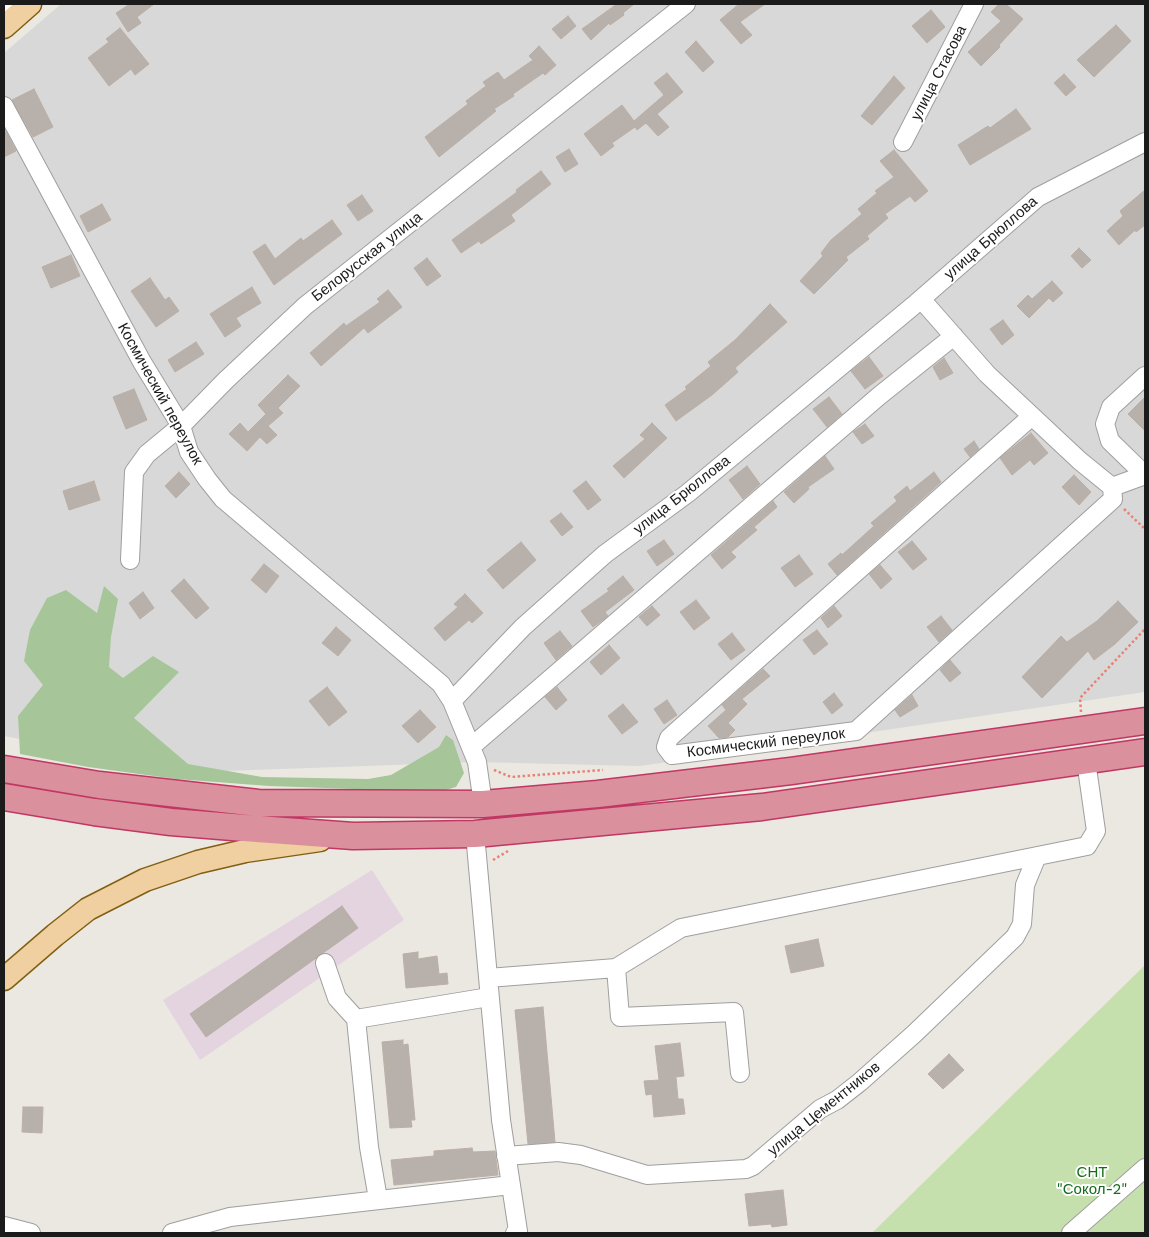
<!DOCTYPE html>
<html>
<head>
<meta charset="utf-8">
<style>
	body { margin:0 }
	#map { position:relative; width:1149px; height:1237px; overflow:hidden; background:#ebe8e1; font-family:"Work Sans",sans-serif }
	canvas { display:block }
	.frame { position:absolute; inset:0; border:5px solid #1b1b1b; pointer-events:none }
</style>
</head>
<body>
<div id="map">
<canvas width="1149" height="1237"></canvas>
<div class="frame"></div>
</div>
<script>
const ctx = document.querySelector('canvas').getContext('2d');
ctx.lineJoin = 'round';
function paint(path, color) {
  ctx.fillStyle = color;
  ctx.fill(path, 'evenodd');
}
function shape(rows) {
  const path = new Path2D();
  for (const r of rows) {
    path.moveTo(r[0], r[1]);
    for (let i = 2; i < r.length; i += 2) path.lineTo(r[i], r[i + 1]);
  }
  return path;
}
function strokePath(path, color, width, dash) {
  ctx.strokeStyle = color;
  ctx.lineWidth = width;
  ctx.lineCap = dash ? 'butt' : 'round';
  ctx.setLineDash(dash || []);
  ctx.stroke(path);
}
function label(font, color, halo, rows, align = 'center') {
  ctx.font = font + ' "Work Sans",sans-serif';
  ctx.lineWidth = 4;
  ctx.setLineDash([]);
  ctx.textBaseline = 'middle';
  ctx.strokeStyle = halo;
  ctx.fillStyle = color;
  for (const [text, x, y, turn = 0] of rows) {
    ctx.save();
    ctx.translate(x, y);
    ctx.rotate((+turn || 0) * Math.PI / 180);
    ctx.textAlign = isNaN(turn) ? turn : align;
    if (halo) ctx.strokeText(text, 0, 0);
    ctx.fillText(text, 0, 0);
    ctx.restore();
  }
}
paint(shape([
	[61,4,1145,4,1145,692,640,766,477,762,197,772,4,736,4,53]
]), '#d9d8d8');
paint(shape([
	[372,870,404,920,200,1060,163,1000]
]), '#e3d4e0');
paint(shape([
	[1145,965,1145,1233,872,1233]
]), '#c5e0ac');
paint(shape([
	[104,586,118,599,111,637,109,667,123,678,153,656,179,672,134,718,188,764,262,777,368,779,391,775,439,747,446,735,453,740,464,773,456,787,439,792,269,786,176,779,88,767,20,754,18,716,43,685,24,661,30,630,47,598,66,590,97,613]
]), '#a6c69a');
const building = shape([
	[130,4,154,4,137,17,141,23,128,32,116,13,130,4],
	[617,4,634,4,623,13,624,15,610,25,609,23,591,40,582,29,617,4],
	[739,4,765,4,740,22,752,35,741,44,720,20,739,4],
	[999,4,1006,4,1023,19,999,45,1000,47,981,66,968,52,1001,21,991,12,999,4],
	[931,10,945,27,927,43,912,26,931,10],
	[568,16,576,26,561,39,552,29,568,16],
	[1116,25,1131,41,1094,77,1077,60,1116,25],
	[120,28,149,64,135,75,131,69,109,86,88,58,109,42,106,39,120,28],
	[696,41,714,62,703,72,685,52,696,41],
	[539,46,556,65,545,75,543,73,513,94,514,96,494,109,496,111,439,157,425,137,468,104,466,101,486,86,483,82,498,72,504,80,533,60,529,56,539,46],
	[667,73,683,92,657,114,669,127,658,136,646,123,637,130,635,127,612,143,614,146,601,156,584,134,622,105,634,121,664,95,654,83,667,73],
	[1064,74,1076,87,1066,96,1054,83,1064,74],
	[894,76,905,88,872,125,861,116,894,76],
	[34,89,53,127,33,137,12,100,34,89],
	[1016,109,1031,129,970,165,958,145,988,126,990,128,1016,109],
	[4,128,16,151,4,157,4,128],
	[569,149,578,164,565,172,556,157,569,149],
	[894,150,928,191,915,202,910,196,885,214,888,218,867,236,869,239,846,257,848,260,814,294,800,281,823,256,821,253,831,240,862,214,858,209,877,193,875,191,894,177,880,161,894,150],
	[541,171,551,184,511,215,515,221,481,244,479,241,461,253,452,240,517,192,516,190,541,171],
	[1145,190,1145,225,1136,232,1135,230,1119,245,1107,231,1123,216,1120,211,1145,190],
	[362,195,373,211,358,221,347,205,362,195],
	[102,204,111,220,88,232,80,216,102,204],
	[332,220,342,234,274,285,253,252,265,244,275,259,301,238,303,241,332,220],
	[1079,248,1091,260,1082,268,1071,256,1079,248],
	[71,255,80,276,51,288,42,267,71,255],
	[427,258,441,276,427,286,414,268,427,258],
	[150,278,165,300,169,297,179,311,156,327,131,291,150,278],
	[1052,281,1063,293,1053,302,1049,298,1029,318,1017,306,1028,295,1032,299,1052,281],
	[252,287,261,303,236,318,241,326,225,337,210,314,252,287],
	[388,290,402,307,368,333,364,328,321,366,310,353,344,323,346,326,380,302,377,299,388,290],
	[770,304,787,322,735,368,738,372,712,395,676,421,665,405,687,389,685,387,711,366,708,362,735,340,770,304],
	[1003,320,1014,335,1002,345,990,329,1003,320],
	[196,342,204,354,175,372,168,360,196,342],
	[869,357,883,376,865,389,851,371,869,357],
	[944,358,953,373,940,380,933,367,944,358],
	[288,375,300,386,278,408,283,413,268,426,277,435,267,444,260,437,247,451,229,434,240,423,248,432,266,414,258,405,288,375],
	[134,389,147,420,126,429,113,397,134,389],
	[829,397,842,414,827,427,813,409,829,397],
	[1145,397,1145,431,1128,414,1145,397],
	[652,423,667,438,624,478,613,466,645,439,640,435,652,423],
	[865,424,874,436,862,444,853,432,865,424],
	[1031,433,1048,453,1034,465,1030,460,1012,475,1000,458,1031,433],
	[974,441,979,449,970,457,964,449,974,441],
	[825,456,834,469,808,487,809,489,794,503,784,492,825,456],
	[747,466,760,484,743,499,729,480,747,466],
	[179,472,190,484,176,498,165,486,179,472],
	[934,472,941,482,837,575,828,564,841,553,842,555,874,526,871,523,897,501,894,497,907,486,910,491,934,472],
	[1074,475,1091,492,1079,505,1062,487,1074,475],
	[94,481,100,500,69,510,63,491,94,481],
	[586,481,601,500,588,510,573,491,586,481],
	[773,501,777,507,754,527,757,530,731,552,736,557,722,569,711,555,773,501],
	[561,513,573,527,562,536,550,521,561,513],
	[664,540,674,554,657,566,647,551,664,540],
	[912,541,927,559,913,570,898,552,912,541],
	[521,542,536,560,503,589,487,570,521,542],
	[799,555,813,574,795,587,781,568,799,555],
	[264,564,279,576,266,593,251,580,264,564],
	[880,565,892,579,881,589,869,574,880,565],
	[623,576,634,590,605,612,608,616,593,627,581,611,609,591,607,589,623,576],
	[184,579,209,608,196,619,171,591,184,579],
	[143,592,154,608,140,619,129,603,143,592],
	[465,594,483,613,472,623,469,620,445,641,434,628,458,607,454,604,465,594],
	[696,600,710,618,694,630,680,612,696,600],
	[1118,601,1138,622,1115,644,1094,660,1088,651,1042,698,1022,677,1061,636,1067,642,1097,621,1118,601],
	[652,606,660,615,647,626,639,617,652,606],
	[834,606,842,616,828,628,821,618,834,606],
	[941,616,952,630,939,642,927,627,941,616],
	[336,627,351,640,338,656,322,643,336,627],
	[817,630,828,644,814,655,803,640,817,630],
	[560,631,572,646,556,660,544,643,560,631],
	[732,633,745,650,731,660,718,644,732,633],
	[609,645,620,658,601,675,590,662,609,645],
	[950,660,961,673,950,682,940,670,950,660],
	[763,669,770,676,742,699,747,704,728,723,735,730,728,737,719,738,708,726,726,710,722,705,763,669],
	[327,687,347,712,329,726,309,701,327,687],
	[557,687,567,700,556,710,545,697,557,687],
	[834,693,843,705,832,714,823,702,834,693],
	[912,695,918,706,900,717,895,710,912,695],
	[667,700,677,715,664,724,654,709,667,700],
	[623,704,638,722,622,734,608,716,623,704],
	[420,710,436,727,418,743,402,726,420,710],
	[342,906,358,928,206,1037,190,1014,342,906],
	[818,939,824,966,791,973,785,946,818,939],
	[418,952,418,959,437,956,439,974,447,973,448,984,406,988,403,954,418,952],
	[543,1007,555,1142,528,1144,515,1010,543,1007],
	[403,1040,403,1045,408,1044,415,1120,411,1120,412,1127,390,1128,382,1042,403,1040],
	[680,1043,684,1076,676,1077,678,1099,683,1099,685,1114,654,1117,652,1094,646,1095,644,1081,659,1080,655,1046,680,1043],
	[949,1054,964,1070,943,1089,928,1074,949,1054],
	[23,1107,43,1107,42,1133,22,1132,23,1107],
	[472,1148,473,1152,495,1151,498,1175,394,1185,391,1160,434,1156,434,1151,472,1148],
	[783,1190,787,1225,772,1227,771,1224,749,1226,745,1194,783,1190]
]);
paint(building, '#b8b1ab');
strokePath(building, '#bbafa5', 1);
const minor = shape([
	[4,6,17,15],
	[4,106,142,362,181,426,189,452,207,479,223,499,441,684,452,701,477,762,483,804],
	[903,142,974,4],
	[921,299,987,374,1080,461,1112,487,1145,475],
	[1032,416,669,738,666,747,672,755,856,731,1113,499,1112,487],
	[1144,474,1110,441,1105,424,1111,407,1145,376],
	[130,560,134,472,147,454,181,426,226,380,305,306,686,4],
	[452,701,523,627,605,554,688,493,913,306,1038,197,1145,142],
	[471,747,879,396,954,336],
	[475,834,501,1120,518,1231,515,1233],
	[325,963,337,998,356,1019,489,997],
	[616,968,681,928,1087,846,1096,831,1086,761],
	[488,978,616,968,620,1017,734,1012,740,1073],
	[356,1019,369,1147,378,1199],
	[506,1156,558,1152,581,1155,647,1175,746,1169,753,1166,820,1109,837,1100,860,1082,914,1034,1015,937,1022,924,1025,885,1037,856],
	[4,1226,31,1233],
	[172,1233,230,1217,511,1185],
	[1071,1233,1145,1168]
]);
const major = shape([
	[4,27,30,4],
	[4,979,55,935,88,909,145,880,198,862,245,851,320,840]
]);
const highway = shape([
	[4,769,99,785,258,803,483,804,598,794,791,771,1145,721],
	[4,797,94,812,171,822,257,829,353,836,475,834,762,807,1145,752]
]);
strokePath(minor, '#9f9f9f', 20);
strokePath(major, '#815e10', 25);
strokePath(highway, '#c13763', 29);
strokePath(shape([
	[1124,509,1145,529],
	[1081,712,1080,698,1145,629],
	[494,770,511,777,603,770],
	[493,860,508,851]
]), '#e98274', 2.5, [2.5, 2.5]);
strokePath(minor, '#fff', 18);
strokePath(major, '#f0cfa1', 22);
strokePath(highway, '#db909d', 26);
label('15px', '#1b1b1b', '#fff', [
	["улица Стасова",939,73,-63],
	["улица Брюллова",991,238,-41],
	["Белорусская улица",367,257,-38],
	["Космический переулок",160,394,61],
	["улица Брюллова",682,495,-38],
	["Космический переулок",766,743,-7],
	["улица Цементников",824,1109,-39]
]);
label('15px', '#176a1f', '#fff', [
	["СНТ",1092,1173],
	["\"Сокол-2\"",1092,1190]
]);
</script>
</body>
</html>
